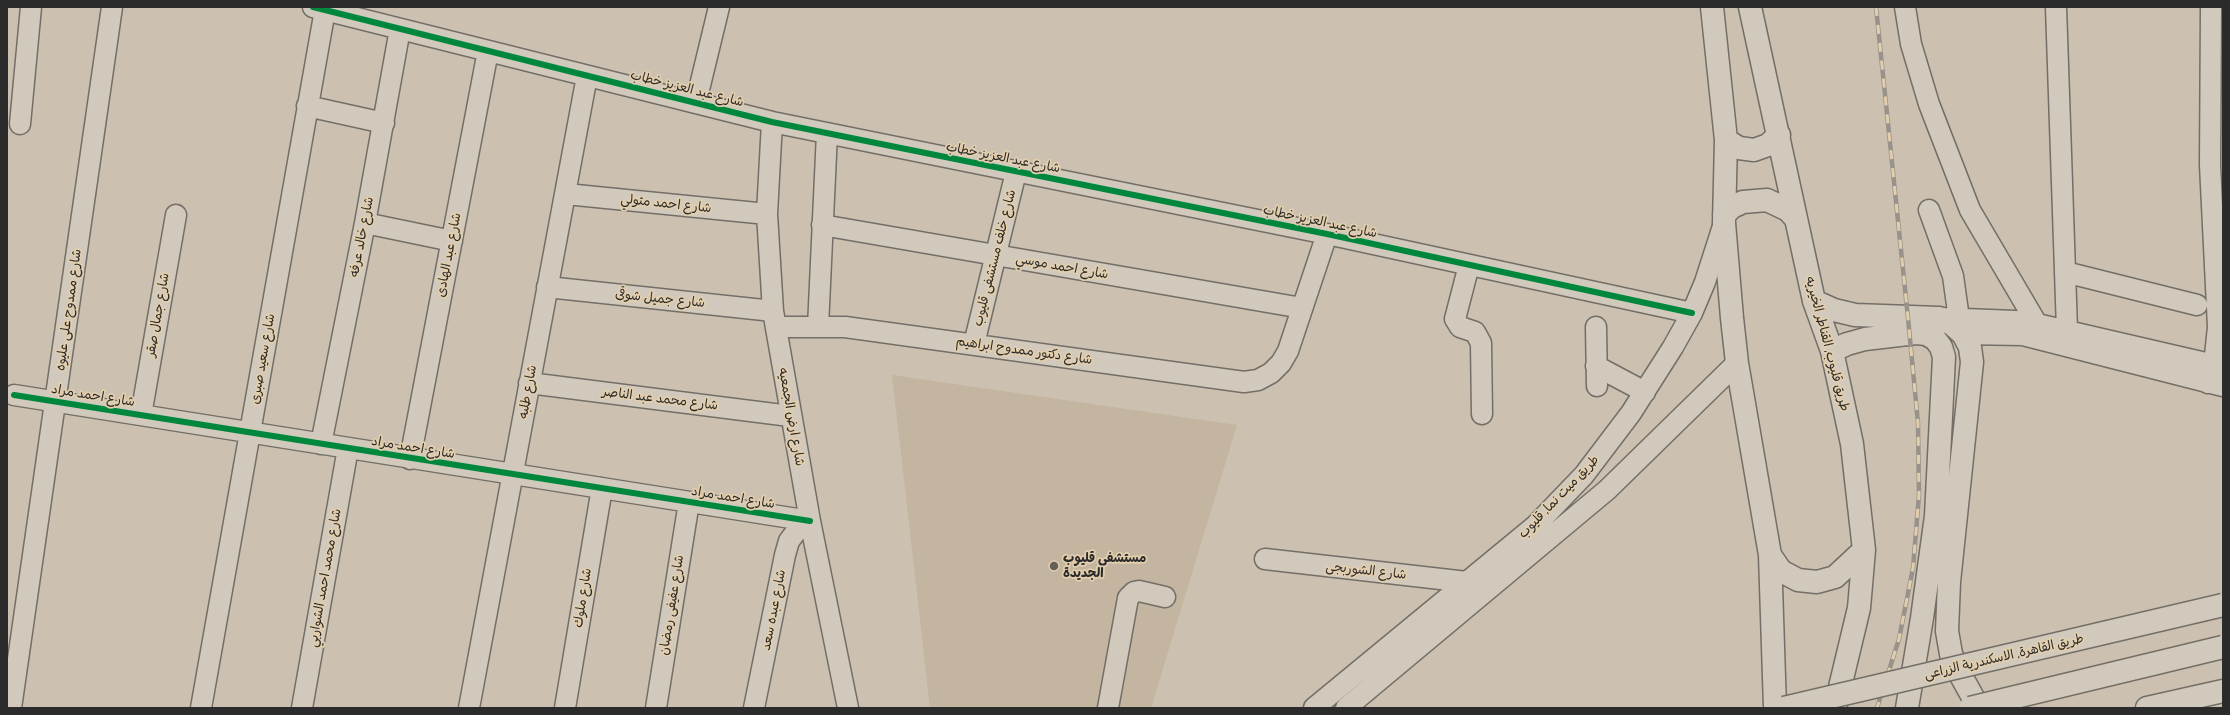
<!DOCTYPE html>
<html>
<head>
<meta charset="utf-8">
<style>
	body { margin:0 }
	#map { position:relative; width:2230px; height:715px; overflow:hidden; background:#ccc1b0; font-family:"Patrick Hand",sans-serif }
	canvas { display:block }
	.frame { position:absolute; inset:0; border:8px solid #2b2b2b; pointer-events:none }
</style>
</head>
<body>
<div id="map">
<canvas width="2230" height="715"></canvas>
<div class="frame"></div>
</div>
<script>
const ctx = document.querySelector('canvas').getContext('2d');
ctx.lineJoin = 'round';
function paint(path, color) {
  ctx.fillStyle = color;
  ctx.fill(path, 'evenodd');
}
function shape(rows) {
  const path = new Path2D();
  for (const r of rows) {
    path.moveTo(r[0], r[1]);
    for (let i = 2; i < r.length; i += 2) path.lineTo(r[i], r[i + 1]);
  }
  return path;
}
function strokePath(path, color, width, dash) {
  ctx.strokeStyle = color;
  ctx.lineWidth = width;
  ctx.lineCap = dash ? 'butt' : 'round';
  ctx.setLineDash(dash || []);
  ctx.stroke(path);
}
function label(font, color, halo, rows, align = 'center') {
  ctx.font = font + ' "Patrick Hand","Playpen Sans Arabic",sans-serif';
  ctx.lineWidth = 3.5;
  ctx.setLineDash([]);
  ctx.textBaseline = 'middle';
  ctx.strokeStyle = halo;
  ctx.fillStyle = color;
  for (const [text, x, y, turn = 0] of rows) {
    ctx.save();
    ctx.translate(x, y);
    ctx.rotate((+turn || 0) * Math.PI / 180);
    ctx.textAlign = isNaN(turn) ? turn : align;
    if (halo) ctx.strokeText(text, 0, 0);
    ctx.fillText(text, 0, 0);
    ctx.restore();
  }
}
paint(shape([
	[892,375,1237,425,1151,708,930,708]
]), '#c3b59f');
const minor = shape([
	[313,7,772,122,1327,234,1692,313],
	[1905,7,1911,44,1929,104,1970,210,2037,324,2035,338],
	[2056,7,2067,330],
	[696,102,719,7],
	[307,106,384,123],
	[772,122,767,214,773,311,810,521,848,708],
	[20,124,31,7],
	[566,194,767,214],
	[1929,210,1953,276,1959,319],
	[365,223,452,241],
	[822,225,1302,308],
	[1469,265,1455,319,1460,327,1475,332,1481,343,1482,414],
	[2065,272,2197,305],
	[547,287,773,311],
	[1939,318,2015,321,2037,324,2223,367],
	[776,327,845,327,1244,382,1258,380,1271,373,1281,363,1288,351,1327,234],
	[818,327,827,133],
	[1596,327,1597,386],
	[1963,334,2023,335,2223,386],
	[974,344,1016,172],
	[1596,366,1645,392],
	[529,383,790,416],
	[2208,383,2214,365,2218,327,2210,165,2211,7],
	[14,395,810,521],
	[141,415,176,215],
	[321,444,365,223,400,29],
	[410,459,488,51],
	[1265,559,1467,582],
	[11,708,112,7],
	[201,708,325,10],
	[302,708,348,448],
	[469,708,587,76],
	[565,708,602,488],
	[656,708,689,502],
	[754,708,785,555,789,541,798,529,810,521],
	[1108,708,1128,598,1134,592,1139,591,1165,597],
	[1314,708,1535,526,1584,475,1631,413,1673,347,1692,313,1705,282,1724,223],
	[1346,708,1607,490,1737,363]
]);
const major = shape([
	[1712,7,1726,140,1724,223,1732,318,1737,363,1770,555,1775,708],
	[1750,7,1814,301,1832,351,1852,444,1864,550,1859,608,1835,708],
	[1726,140,1739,148,1754,150,1768,145,1779,135],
	[1724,215,1732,207,1743,202,1767,200,1788,210,1796,219],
	[1814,301,1834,310,1855,315,1939,318,1952,324,1963,334,1970,347,1972,362,1949,582,1947,631,1951,654,1960,674,1975,701,1984,708],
	[1832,351,1847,344,1865,339,1916,333,1926,334,1935,339,1941,347,1944,357,1936,516,1922,618,1907,708],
	[1770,555,1781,571,1798,580,1817,582,1835,577,1864,550],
	[2147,708,2223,691]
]);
strokePath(minor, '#736e67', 23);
strokePath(major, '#736e67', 25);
strokePath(minor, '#d0c9bc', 20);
strokePath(major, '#d0c9bc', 22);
const rail = shape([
	[1876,7,1908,318,1918,423,1919,495,1913,568,1899,639,1877,708]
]);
strokePath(rail, '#98928a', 4.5);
strokePath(rail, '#e2cead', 3, [9]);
const highwayBridge = shape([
	[1784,708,2223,605],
	[1970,708,2223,647]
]);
strokePath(highwayBridge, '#736e67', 25, []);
strokePath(highwayBridge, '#d0c9bc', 22);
strokePath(shape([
	[313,7,772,122,1327,234,1692,313],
	[14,395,810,521]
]), '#00873e', 6);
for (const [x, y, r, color] of [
	[1054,566,5,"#63605a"]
]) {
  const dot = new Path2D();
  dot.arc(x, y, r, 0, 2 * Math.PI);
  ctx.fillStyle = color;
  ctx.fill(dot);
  strokePath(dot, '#e2cead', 1.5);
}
label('13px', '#2b2b2b', '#e2cead', [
	["شارع عبد العزيز خطاب",687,89,14],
	["شارع عبد العزيز خطاب",1003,158,11],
	["شارع احمد متولي",666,204,6],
	["شارع عبد العزيز خطاب",1320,222,12],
	["شارع خالد عرفه",362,237,-79],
	["شارع عبد الهادى",449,255,-79],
	["شارع خلف مستشفى قليوب",995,258,-76],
	["شارع احمد موسي",1062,267,10],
	["شارع جميل شوقى",660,299,6],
	["شارع ممدوح على عليوه",69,310,-82],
	["شارع جمال صقر",158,315,-80],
	["طريق قليوب, القناطر الخيريه",1827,344,75],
	["شارع دكتور ممدوح ابراهيم",1024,351,8],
	["شارع سعيد صبرى",263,359,-80],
	["شارع طلبه",528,392,-80],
	["شارع احمد مراد",93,396,9],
	["شارع محمد عبد الناصر",660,399,7],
	["شارع ارض الجمعيه",791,417,80],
	["شارع احمد مراد",413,448,9],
	["طريق ميت نما, قليوب",1559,497,-46],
	["شارع احمد مراد",733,498,9],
	["شارع الشوربجى",1366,571,6],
	["شارع محمد احمد الشواربي",325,578,-80],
	["شارع ملوك",583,598,-81],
	["شارع عفيفى رمضان",672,605,-81],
	["شارع عبده سعد",774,610,-79],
	["طريق القاهرة, الاسكندرية الزراعى",2004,657,-13]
]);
label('bold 13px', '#2b2b2b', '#e2cead', [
	["مستشفى قليوب",1063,559],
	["الجديدة",1063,574]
], 'left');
</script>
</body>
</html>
